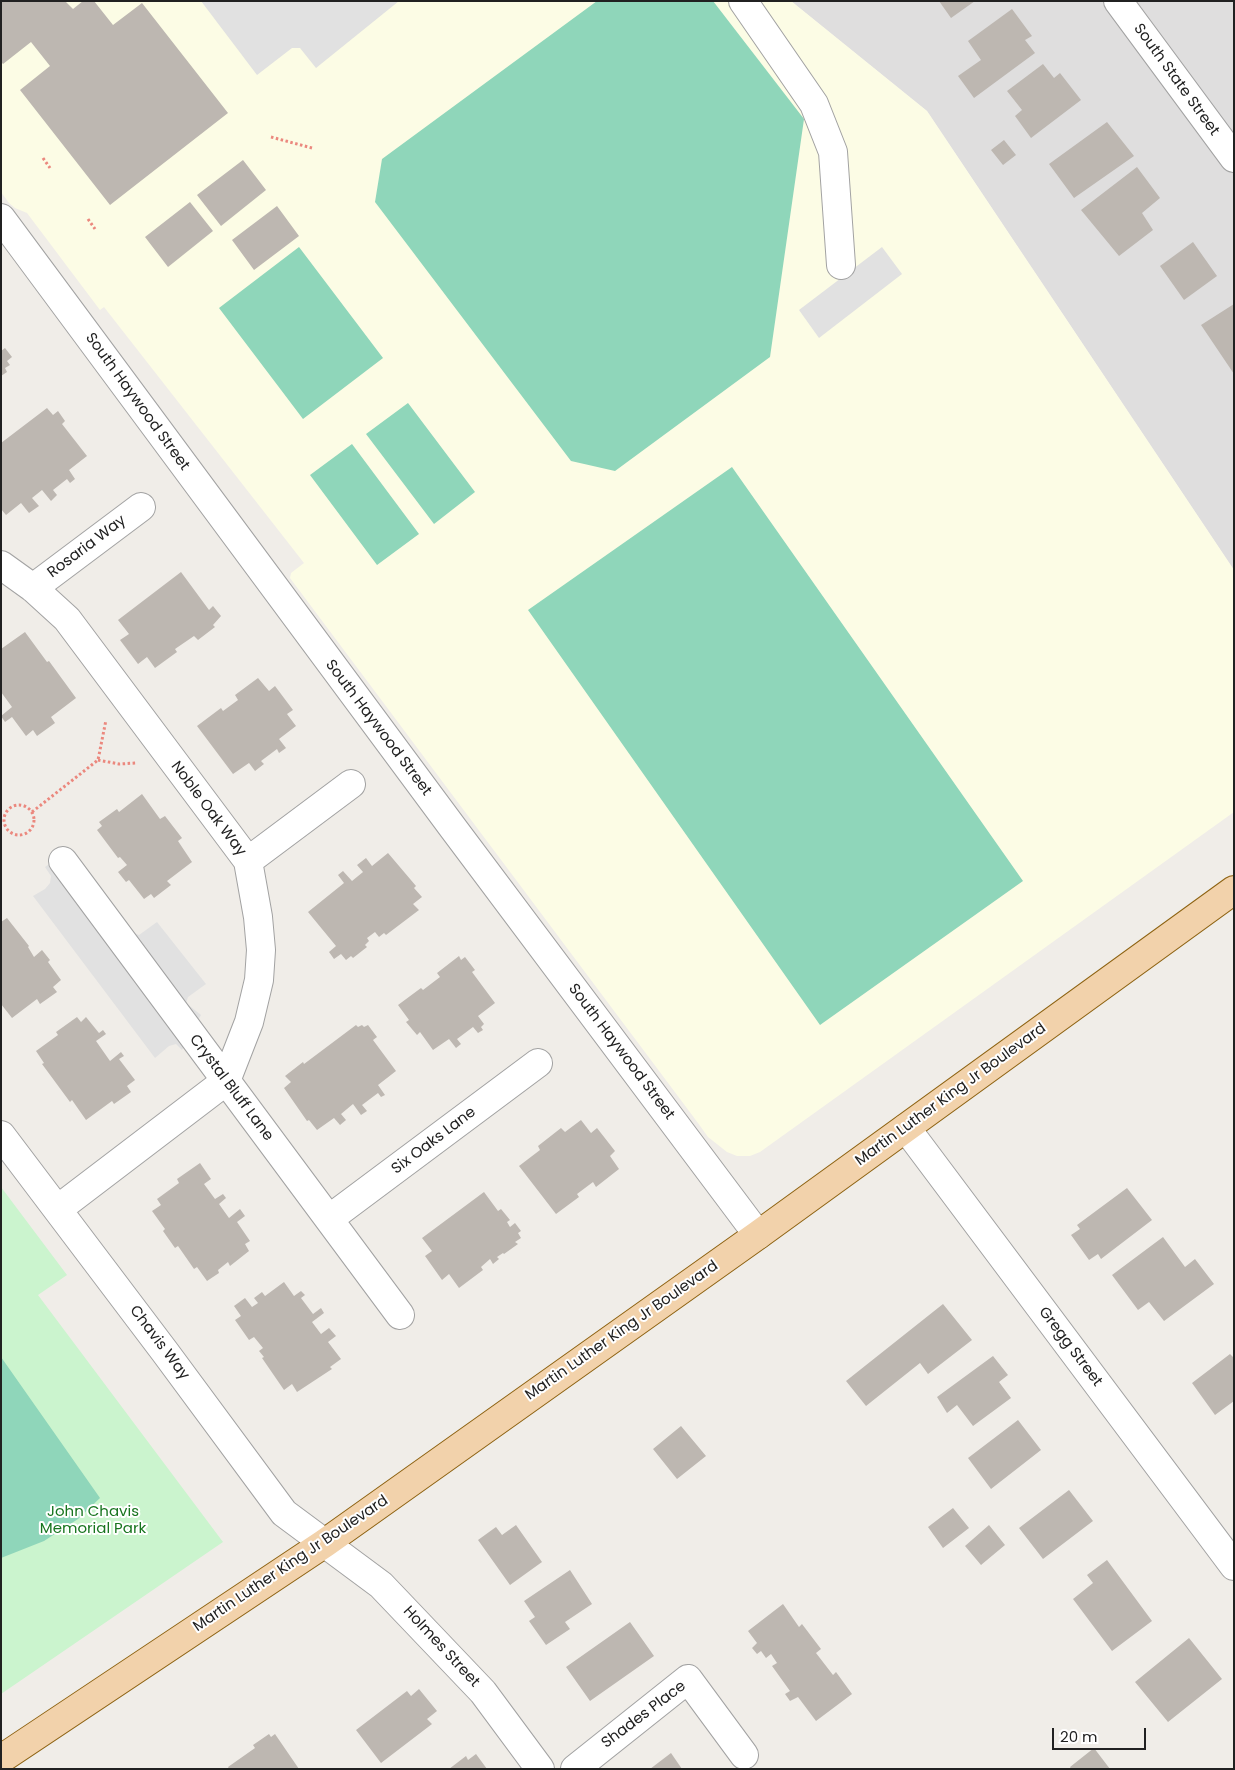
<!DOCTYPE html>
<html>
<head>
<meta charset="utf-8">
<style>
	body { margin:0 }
	#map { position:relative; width:1235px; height:1770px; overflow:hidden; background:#f0ede8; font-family:Poppins,sans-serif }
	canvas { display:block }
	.frame { position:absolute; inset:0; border:2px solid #212121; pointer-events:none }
	.scale { position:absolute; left:1052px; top:1728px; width:94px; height:22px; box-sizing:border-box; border:2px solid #212121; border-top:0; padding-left:6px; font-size:15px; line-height:18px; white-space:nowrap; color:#212121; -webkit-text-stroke:4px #fff; paint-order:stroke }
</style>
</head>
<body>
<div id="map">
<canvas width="1235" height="1770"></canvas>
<div class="frame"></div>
<div class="scale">20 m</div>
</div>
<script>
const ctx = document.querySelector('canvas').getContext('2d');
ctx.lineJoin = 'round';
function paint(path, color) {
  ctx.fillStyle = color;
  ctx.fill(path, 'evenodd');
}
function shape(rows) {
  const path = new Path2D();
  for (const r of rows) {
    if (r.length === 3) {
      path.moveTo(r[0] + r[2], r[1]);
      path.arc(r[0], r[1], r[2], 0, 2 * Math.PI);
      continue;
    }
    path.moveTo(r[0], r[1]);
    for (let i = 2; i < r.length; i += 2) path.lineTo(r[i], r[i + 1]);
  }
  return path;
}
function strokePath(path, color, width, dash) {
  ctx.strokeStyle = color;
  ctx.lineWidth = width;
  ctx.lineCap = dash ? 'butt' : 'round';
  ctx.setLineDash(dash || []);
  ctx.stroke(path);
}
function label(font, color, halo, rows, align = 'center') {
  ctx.font = font + ' Poppins,sans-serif';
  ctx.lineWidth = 4;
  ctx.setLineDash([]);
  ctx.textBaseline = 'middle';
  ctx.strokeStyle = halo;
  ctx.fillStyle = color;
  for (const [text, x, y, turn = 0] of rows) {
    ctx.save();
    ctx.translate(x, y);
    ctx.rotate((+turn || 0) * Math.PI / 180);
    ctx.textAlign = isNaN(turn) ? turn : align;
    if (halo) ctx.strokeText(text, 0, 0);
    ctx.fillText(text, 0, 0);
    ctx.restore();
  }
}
paint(shape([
	[791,1,1234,1,1234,570,927,111]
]), '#dfdede');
paint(shape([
	[1,1,791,1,927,111,1234,570,1234,812,760,1152,750,1156,737,1156,727,1152,708,1137,698,1123,290,578,291,573,304,563,104,307,100,310,27,213,15,208,9,203,1,192]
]), '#fcfce5');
paint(shape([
	[1,1187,67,1275,38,1295,223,1542,1,1694]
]), '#cbf4ce');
paint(shape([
	[597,1,713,1,804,119,770,357,615,471,571,461,375,202,382,159],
	[299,247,383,358,303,419,219,308],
	[408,403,475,492,434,524,366,434],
	[352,444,419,534,377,565,310,475],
	[732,467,1023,881,820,1025,528,610],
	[1,1357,100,1498,78,1519,44,1541,1,1558]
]), '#8fd6ba');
paint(shape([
	[201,1,399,1,316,68,300,48,292,48,257,75],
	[882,247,902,274,819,338,799,310],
	[70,849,134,933,139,935,157,922,206,984,188,997,186,1003,201,1015,182,1050,176,1044,169,1046,155,1058,33,896,45,889,50,883,51,876,45,867]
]), '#e1e1e1');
paint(shape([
	[1,1,65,1,73,9,83,1,94,1,113,25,142,3,228,113,110,205,20,90,50,66,31,42,3,64,1,62],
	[939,1,975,1,951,18],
	[1012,9,1032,36,1025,40,1035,53,974,98,958,76,981,60,968,41],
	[1043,64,1054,78,1060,73,1081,100,1031,138,1015,116,1022,110,1007,91],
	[1107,122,1134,156,1074,198,1049,164],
	[1004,140,1016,155,1003,165,991,150],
	[243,160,266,190,221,226,197,195],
	[1137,167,1160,198,1142,213,1153,230,1119,256,1081,210],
	[190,202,213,231,168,267,145,237],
	[277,206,299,236,254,270,232,240],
	[1193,242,1217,276,1184,300,1160,266],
	[1234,304,1234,374,1201,325],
	[5,348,12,357,7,361,10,365,5,368,7,372,1,376,1,351],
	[47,408,53,415,58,411,65,421,62,424,87,456,69,470,75,479,70,483,67,479,53,490,57,495,51,501,42,490,32,498,39,506,29,513,21,503,6,515,1,509,1,443],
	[181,572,209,610,213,606,221,616,213,625,215,627,198,640,194,636,175,649,177,652,155,668,147,657,138,664,120,640,129,634,118,620],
	[25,632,47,662,49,661,76,698,51,717,55,723,37,736,33,730,26,736,12,717,5,722,1,716,12,707,1,692,1,649],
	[258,678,269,691,275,686,293,710,287,714,296,726,279,739,286,748,279,753,277,749,261,761,264,764,255,771,249,763,233,774,197,726,221,708,223,711,238,700,235,695],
	[142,794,160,819,165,816,182,838,178,841,192,862,167,881,171,885,154,898,151,894,144,899,129,880,126,882,118,872,127,865,120,857,118,858,97,830,102,826,99,822,117,809,119,812],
	[388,853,416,886,414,888,422,897,413,904,419,910,386,935,384,933,379,937,375,932,367,938,369,941,365,945,367,947,353,958,351,956,346,960,341,954,334,959,329,952,336,946,308,912,344,883,338,875,343,871,352,881,363,872,357,865,366,858,372,866],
	[7,918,29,946,28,947,34,957,42,950,50,960,48,962,61,980,53,987,57,992,40,1004,37,999,12,1018,1,1004,1,922],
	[459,956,461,960,465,957,475,970,472,972,495,1003,478,1016,484,1024,481,1027,483,1030,478,1033,473,1027,457,1039,461,1044,456,1048,449,1039,433,1050,420,1032,417,1035,406,1022,409,1020,398,1005,421,988,423,990,440,977,437,973],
	[77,1017,81,1022,86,1017,99,1033,103,1030,106,1034,96,1041,110,1061,121,1052,124,1056,119,1059,135,1080,127,1086,131,1092,114,1104,112,1101,86,1120,72,1100,70,1102,42,1064,44,1063,36,1051,58,1035,56,1032],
	[356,1025,358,1027,362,1025,364,1027,368,1025,377,1037,373,1040,396,1071,378,1085,385,1095,381,1097,378,1093,362,1105,367,1111,361,1115,353,1104,341,1114,346,1120,340,1125,334,1118,317,1130,309,1120,307,1121,284,1088,291,1082,285,1076,303,1062,304,1064],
	[581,1120,591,1133,597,1128,615,1151,610,1156,619,1169,596,1187,593,1182,577,1194,579,1197,556,1214,519,1166,540,1150,538,1146,561,1128,565,1132],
	[200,1163,211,1179,204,1184,215,1199,223,1194,226,1198,219,1204,229,1218,240,1209,245,1216,237,1222,250,1241,245,1244,249,1251,230,1266,228,1262,218,1270,219,1273,207,1281,197,1267,194,1269,178,1246,175,1248,163,1231,165,1229,152,1211,161,1205,157,1199,179,1183,177,1179],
	[1127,1188,1152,1220,1101,1259,1098,1254,1089,1260,1071,1235,1080,1229,1077,1225],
	[484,1192,498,1211,501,1209,510,1220,507,1222,510,1227,515,1223,521,1231,518,1233,521,1238,515,1242,518,1244,504,1254,503,1253,497,1257,499,1259,493,1264,490,1259,481,1267,483,1270,459,1288,449,1274,442,1280,425,1256,432,1251,422,1238],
	[1163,1237,1185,1267,1195,1259,1214,1284,1164,1321,1149,1302,1138,1310,1112,1275],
	[284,1282,294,1296,301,1291,305,1295,301,1298,313,1314,321,1308,324,1313,312,1322,321,1334,329,1328,336,1336,328,1342,341,1359,330,1367,332,1369,297,1392,292,1384,284,1390,262,1358,264,1357,259,1351,263,1348,254,1337,249,1340,235,1320,241,1316,234,1306,245,1298,252,1307,258,1303,254,1298,262,1292,265,1296],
	[943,1304,972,1340,928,1374,920,1363,866,1406,846,1381],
	[1230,1354,1234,1358,1234,1401,1215,1415,1192,1383],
	[993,1356,1008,1375,999,1382,1011,1398,973,1426,957,1405,947,1413,937,1397],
	[1018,1420,1041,1450,991,1489,968,1458],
	[681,1426,706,1456,677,1479,653,1449],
	[1069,1490,1093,1521,1043,1559,1019,1528],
	[953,1508,969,1528,943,1548,928,1527],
	[516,1525,542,1562,510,1585,478,1540,496,1527,502,1535],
	[989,1525,1005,1545,981,1565,965,1546],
	[1107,1560,1152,1621,1112,1651,1073,1599,1093,1583,1087,1575],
	[570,1570,592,1604,565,1622,570,1629,546,1645,529,1621,535,1617,524,1601],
	[783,1604,799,1627,802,1624,821,1649,816,1653,833,1675,836,1672,852,1694,816,1721,798,1697,790,1701,785,1694,790,1691,772,1666,777,1663,771,1654,766,1658,761,1651,757,1654,752,1648,757,1643,748,1631],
	[630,1622,654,1656,590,1701,566,1667],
	[1189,1638,1222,1679,1168,1722,1135,1682],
	[419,1689,437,1711,427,1719,432,1724,381,1763,356,1730,407,1691,411,1696],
	[269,1734,271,1737,275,1734,299,1769,229,1769,228,1767,255,1748,253,1745],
	[1094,1748,1110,1769,1071,1769,1070,1767],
	[671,1753,682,1769,650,1769],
	[476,1754,487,1769,449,1769,466,1756,468,1760]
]), '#bdb7b1');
const minor = shape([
	[743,1,814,104,833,152,841,265],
	[1118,1,1234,158],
	[1,218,453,828,758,1235],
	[1,565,33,588,67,619,248,861,258,917,261,950,259,980,249,1022,226,1081,58,1209],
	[33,588,141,507],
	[63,861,400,1315],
	[248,861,351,784],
	[906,1128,1234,1566],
	[1,1135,165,1352,284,1513,381,1585,483,1692,540,1769],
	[329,1219,538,1063],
	[575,1769,688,1679,744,1755]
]);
const major = shape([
	[1,1759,325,1543,758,1235,1234,890]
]);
strokePath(minor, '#a2a2a2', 30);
strokePath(major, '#8d6211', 30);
strokePath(shape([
	[271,137,312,148],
	[43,158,50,168],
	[88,219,95,229],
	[98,760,119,764,136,763],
	[19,820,15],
	[32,812,98,760,106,720]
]), '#eb887e', 3, [2.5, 2.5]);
strokePath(minor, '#fff', 28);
strokePath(major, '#f2d2ab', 28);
label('15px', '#212121', '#fff', [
	["South State Street",1176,80,54],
	["South Haywood Street",137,402,54],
	["Rosaria Way",87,547,-37],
	["South Haywood Street",378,728,53],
	["Noble Oak Way",208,809,53],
	["South Haywood Street",621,1052,53],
	["Crystal Bluff Lane",231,1088,53],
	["Martin Luther King Jr Boulevard",951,1095,-36],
	["Six Oaks Lane",434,1141,-37],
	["Martin Luther King Jr Boulevard",622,1331,-35],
	["Chavis Way",159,1343,53],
	["Gregg Street",1070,1347,53],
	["Martin Luther King Jr Boulevard",291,1564,-34],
	["Holmes Street",441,1647,47],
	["Shades Place",644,1715,-37]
]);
label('15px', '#18751f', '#fff', [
	["John Chavis",93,1512],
	["Memorial Park",93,1529]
]);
</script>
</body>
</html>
